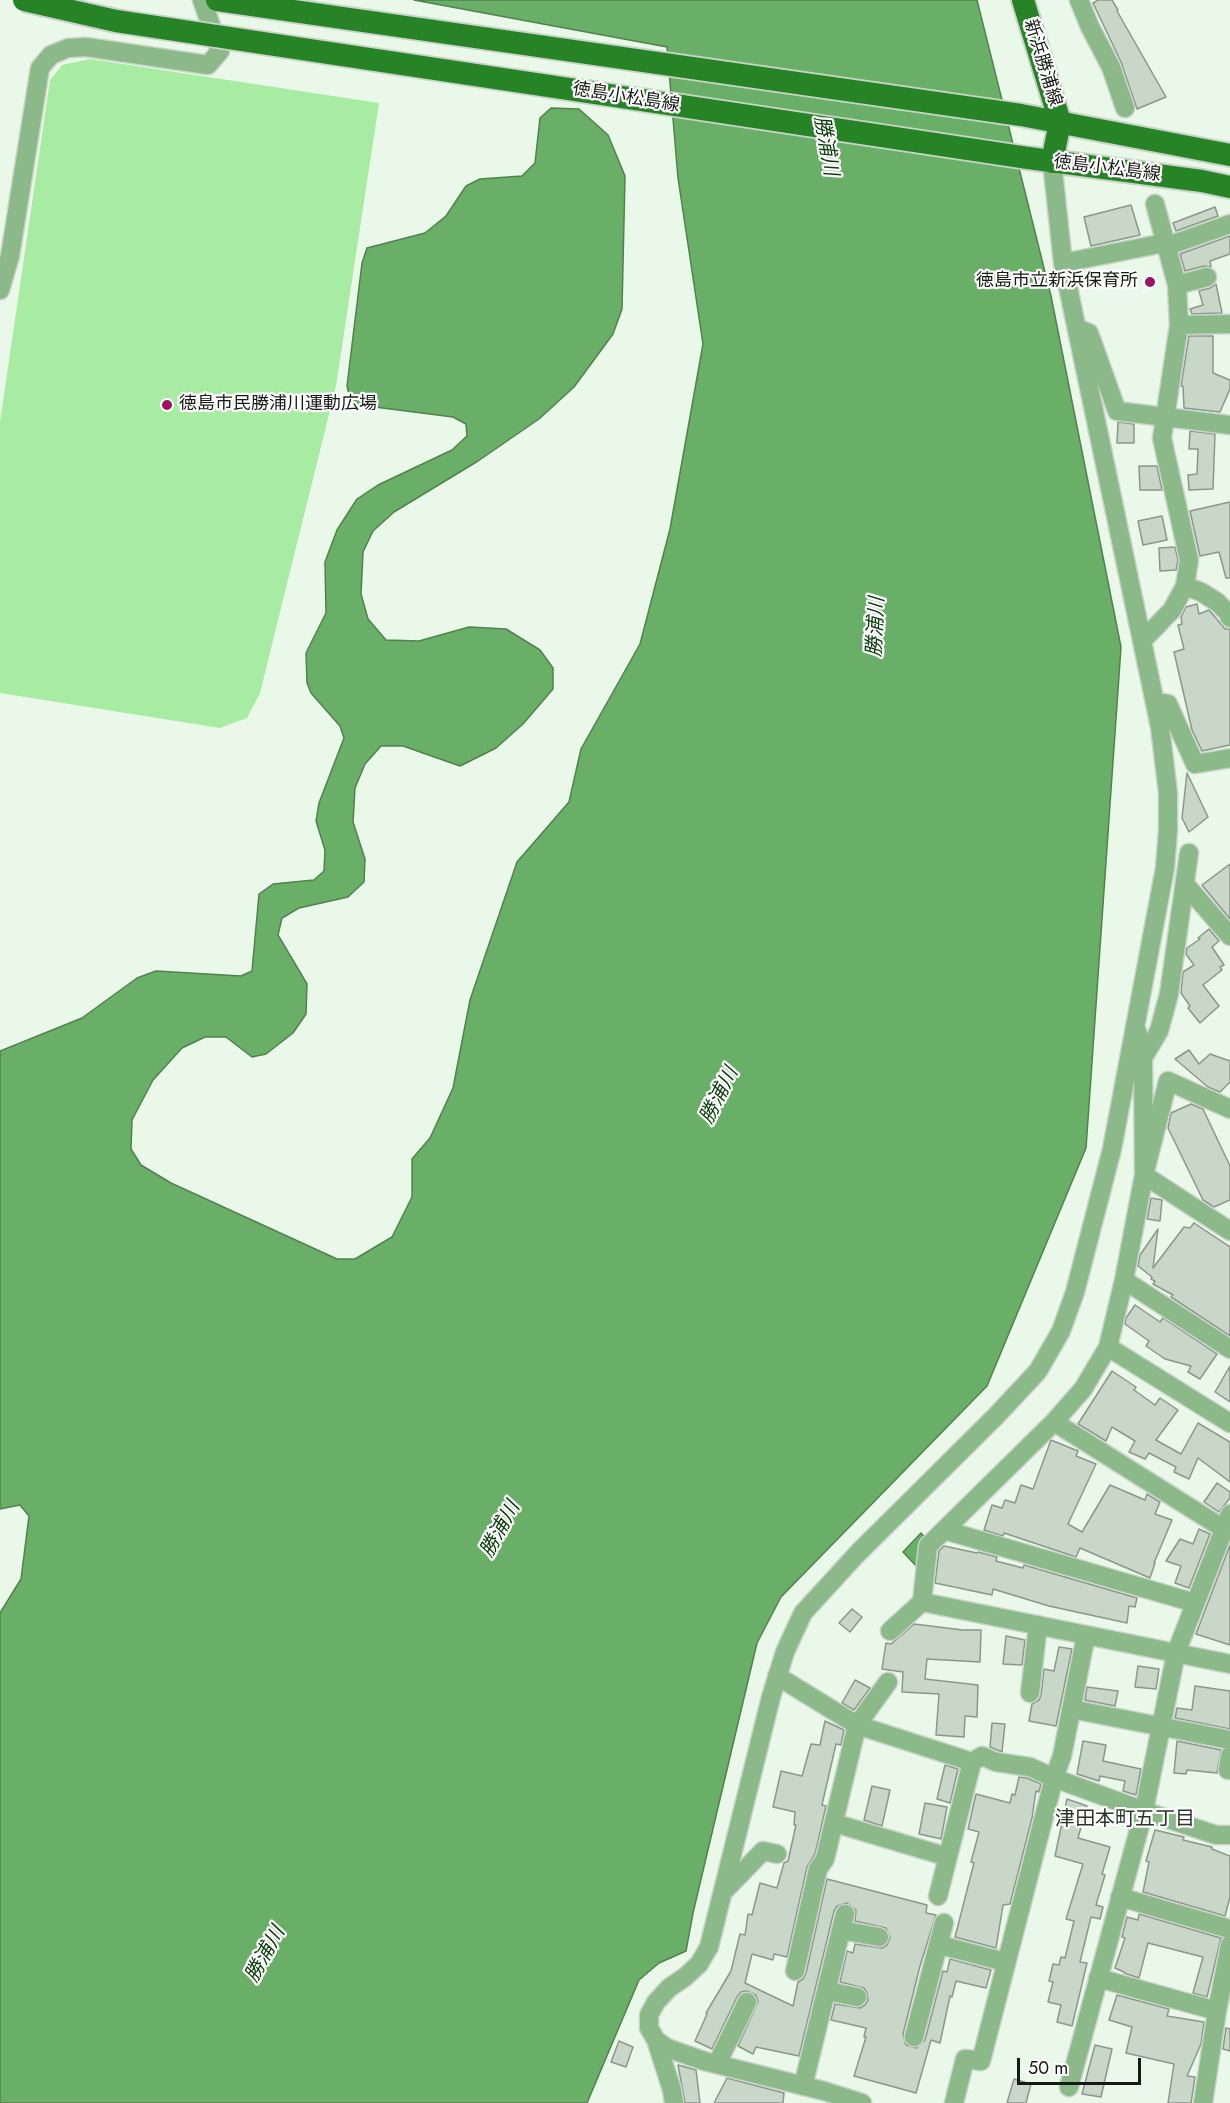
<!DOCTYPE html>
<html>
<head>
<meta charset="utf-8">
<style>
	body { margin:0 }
	#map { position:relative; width:1230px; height:2103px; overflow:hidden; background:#eaf8e9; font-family:Jost,sans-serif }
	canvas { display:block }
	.scale { position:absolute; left:1017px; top:2058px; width:124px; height:27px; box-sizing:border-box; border:3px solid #161a15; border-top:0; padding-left:8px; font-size:18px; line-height:21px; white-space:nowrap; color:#161a15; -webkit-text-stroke:4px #fff; paint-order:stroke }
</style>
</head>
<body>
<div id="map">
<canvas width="1230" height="2103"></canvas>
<div class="scale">50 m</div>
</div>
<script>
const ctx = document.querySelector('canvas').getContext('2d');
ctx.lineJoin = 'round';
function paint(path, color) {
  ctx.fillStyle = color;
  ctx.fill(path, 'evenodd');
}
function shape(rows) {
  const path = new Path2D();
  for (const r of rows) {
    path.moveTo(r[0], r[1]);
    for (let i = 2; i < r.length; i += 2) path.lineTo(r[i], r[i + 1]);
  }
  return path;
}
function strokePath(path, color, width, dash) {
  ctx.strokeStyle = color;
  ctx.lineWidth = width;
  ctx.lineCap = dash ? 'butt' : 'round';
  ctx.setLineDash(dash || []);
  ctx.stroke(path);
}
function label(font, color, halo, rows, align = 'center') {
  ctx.font = font + ' Jost,"Noto Sans JP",sans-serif';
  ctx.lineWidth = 4.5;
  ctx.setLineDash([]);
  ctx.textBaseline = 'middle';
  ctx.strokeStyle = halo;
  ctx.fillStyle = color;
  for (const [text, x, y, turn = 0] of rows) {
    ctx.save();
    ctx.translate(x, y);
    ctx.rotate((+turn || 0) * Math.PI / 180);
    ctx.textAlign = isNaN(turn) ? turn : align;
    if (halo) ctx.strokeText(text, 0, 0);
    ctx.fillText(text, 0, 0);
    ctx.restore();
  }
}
paint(shape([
	[90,59,379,103,336,386,260,693,247,718,220,728,0,693,0,422,50,80,62,65]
]), '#a8eca4');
const water = shape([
	[414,0,977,0,1051,296,1121,647,1086,1148,987,1386,781,1597,757,1643,693,1913,686,1951,659,1963,639,1980,587,2103,0,2103,0,1613,21,1579,29,1516,20,1505,0,1509,0,1051,82,1018,137,978,156,971,241,976,252,971,259,894,273,884,314,880,324,871,325,850,316,821,319,803,344,738,340,726,311,693,307,683,306,653,326,613,325,562,337,530,357,499,378,485,452,450,467,436,466,424,453,417,359,405,350,398,347,386,362,263,367,248,425,233,446,216,466,186,480,179,522,176,535,163,540,118,551,108,579,109,608,135,625,176,622,309,613,334,574,387,539,419,478,461,394,512,373,531,363,552,361,594,368,619,386,640,419,641,469,627,506,629,540,650,553,668,553,689,523,724,496,748,460,766,403,746,381,746,365,764,355,788,353,822,365,859,364,882,348,897,299,908,282,918,278,935,307,984,306,1014,293,1033,266,1054,252,1057,226,1037,205,1037,182,1048,153,1080,132,1120,131,1149,141,1165,171,1183,337,1259,355,1259,392,1237,412,1197,412,1159,430,1138,453,1088,470,1000,517,862,569,802,581,749,640,644,670,529,703,344,678,178,667,47,414,0],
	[921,1533,927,1540,920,1570,903,1552,921,1533]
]);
paint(water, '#6aaf67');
strokePath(water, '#51824e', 1.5);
const building = shape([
	[1098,0,1112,0,1118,10,1117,11,1166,97,1137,109,1121,62,1093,3,1098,0],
	[1131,205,1140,235,1091,246,1084,217,1131,205],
	[1215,207,1218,216,1176,231,1173,223,1215,207],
	[1230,236,1230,254,1210,261,1211,267,1204,266,1185,271,1180,254,1230,236],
	[1216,284,1222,313,1192,314,1190,309,1203,305,1199,291,1210,288,1216,284],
	[1189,336,1213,336,1213,373,1230,380,1230,389,1220,412,1184,408,1183,386,1181,386,1189,336],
	[1118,422,1134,424,1134,443,1117,443,1118,422],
	[1190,431,1215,434,1213,489,1189,490,1188,475,1197,474,1198,449,1189,449,1190,431],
	[1139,466,1157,466,1162,490,1140,490,1139,466],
	[1230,502,1230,578,1226,578,1219,552,1200,556,1190,511,1230,502],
	[1162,516,1167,540,1143,545,1138,521,1162,516],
	[1175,547,1178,560,1176,570,1160,571,1159,548,1175,547],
	[1197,604,1199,614,1209,610,1225,629,1230,629,1230,745,1202,751,1192,730,1174,652,1184,649,1178,625,1182,624,1181,617,1186,607,1197,604],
	[1187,773,1208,817,1189,832,1182,818,1187,773],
	[1230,864,1230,919,1202,885,1230,864],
	[1209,929,1219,941,1212,947,1224,965,1220,967,1222,970,1203,985,1219,1006,1200,1023,1188,1008,1190,1006,1181,993,1183,972,1194,965,1186,954,1187,948,1200,939,1198,938,1209,929],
	[1189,1050,1199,1064,1210,1054,1230,1061,1230,1082,1220,1092,1208,1087,1175,1059,1189,1050],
	[1191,1104,1203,1109,1230,1166,1230,1200,1214,1207,1203,1200,1168,1128,1171,1113,1191,1104],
	[1151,1198,1162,1200,1160,1221,1147,1219,1151,1198],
	[1194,1223,1230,1247,1230,1336,1174,1299,1171,1297,1173,1295,1153,1284,1155,1281,1151,1279,1152,1277,1138,1266,1140,1255,1158,1229,1153,1268,1184,1227,1190,1228,1194,1223],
	[1135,1305,1160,1322,1163,1318,1217,1354,1200,1379,1188,1372,1191,1366,1165,1359,1146,1346,1149,1341,1125,1324,1126,1318,1135,1305],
	[1230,1366,1230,1402,1215,1392,1230,1366],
	[1112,1371,1136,1387,1134,1390,1155,1405,1160,1398,1178,1410,1156,1440,1181,1454,1198,1423,1230,1442,1230,1482,1198,1458,1189,1479,1174,1472,1176,1467,1149,1453,1145,1459,1129,1452,1135,1441,1112,1427,1106,1441,1078,1424,1112,1371],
	[1051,1440,1078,1451,1076,1456,1096,1464,1068,1524,1082,1532,1110,1485,1145,1500,1147,1494,1160,1502,1155,1514,1172,1520,1154,1563,1155,1563,1150,1578,1080,1548,1076,1557,1004,1533,1003,1536,984,1530,992,1505,1002,1508,1005,1500,1015,1503,1021,1485,1033,1489,1051,1440],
	[1217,1483,1230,1492,1230,1498,1219,1512,1204,1502,1217,1483],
	[1199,1529,1210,1534,1189,1588,1175,1583,1181,1566,1166,1561,1180,1539,1193,1544,1199,1529],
	[1230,1545,1230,1645,1196,1634,1230,1545],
	[944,1546,977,1553,978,1552,997,1557,996,1561,1023,1568,1024,1565,1137,1598,1135,1607,1129,1606,1127,1623,1049,1606,993,1589,992,1595,935,1583,939,1551,944,1546],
	[852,1609,862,1617,850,1632,839,1623,852,1609],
	[914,1624,963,1630,981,1630,980,1662,927,1659,925,1679,978,1685,977,1717,965,1716,964,1737,936,1735,939,1694,902,1692,903,1672,882,1669,886,1643,891,1644,914,1624],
	[1006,1636,1025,1640,1022,1665,1003,1664,1006,1636],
	[1059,1647,1072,1649,1056,1726,1029,1721,1032,1704,1039,1700,1041,1695,1044,1669,1054,1671,1059,1647],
	[1138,1666,1159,1669,1156,1689,1135,1687,1138,1666],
	[855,1680,870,1688,854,1710,842,1703,855,1680],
	[1195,1686,1230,1691,1230,1729,1175,1718,1177,1708,1192,1710,1195,1686],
	[1087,1687,1118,1691,1115,1706,1085,1700,1087,1687],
	[825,1721,844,1730,841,1745,836,1744,822,1805,826,1806,815,1854,807,1867,787,1957,774,1954,773,1960,752,1954,745,1983,793,2006,798,1982,803,1979,806,1973,827,1879,927,1905,926,1913,936,1915,920,1966,903,2034,906,2045,916,2048,925,2040,943,1971,947,1972,950,1959,991,1970,986,1988,956,1981,952,1997,950,1996,940,2043,931,2040,916,2093,854,2076,866,2037,864,2037,866,2028,831,2020,835,2004,860,2008,865,2005,868,2000,867,1993,864,1988,840,1982,847,1951,853,1953,855,1944,882,1948,887,1945,890,1938,886,1928,855,1921,856,1910,847,1903,837,1906,834,1911,799,2056,756,2047,753,2054,738,2046,758,2002,756,1995,747,1991,741,1992,737,1997,712,2049,695,2041,707,2014,706,2013,731,1971,740,1934,745,1935,748,1914,752,1915,760,1883,777,1888,784,1863,788,1861,796,1825,794,1825,795,1812,773,1807,781,1771,802,1776,811,1744,820,1745,825,1721],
	[992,1723,1005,1724,1002,1752,990,1747,992,1723],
	[1083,1741,1106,1745,1103,1761,1141,1769,1136,1795,1123,1791,1125,1781,1100,1776,1099,1781,1077,1774,1083,1741],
	[1177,1741,1221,1750,1217,1773,1187,1770,1186,1774,1174,1773,1177,1741],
	[945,1765,958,1769,950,1803,937,1799,945,1765],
	[1019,1777,1027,1778,1041,1784,1039,1792,1036,1791,1032,1818,1010,1904,1003,1905,996,1948,955,1937,974,1863,971,1862,979,1832,968,1829,976,1794,1010,1803,1012,1794,1015,1795,1019,1777],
	[872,1786,890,1790,882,1826,864,1820,872,1786],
	[1067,1799,1087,1806,1078,1838,1110,1847,1102,1874,1105,1875,1096,1905,1103,1907,1100,1919,1091,1917,1080,1962,1087,1963,1072,2026,1057,2022,1061,2005,1048,2002,1053,1982,1049,1981,1053,1964,1059,1965,1061,1957,1065,1958,1074,1921,1066,1919,1083,1864,1055,1856,1067,1799],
	[925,1803,947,1807,941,1839,919,1834,925,1803],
	[1155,1830,1184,1837,1183,1840,1212,1847,1212,1849,1230,1856,1230,1897,1225,1916,1143,1892,1149,1862,1146,1861,1155,1830],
	[1139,1914,1221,1938,1207,1997,1193,1993,1203,1957,1148,1943,1139,1978,1124,1973,1124,1972,1115,1968,1125,1938,1122,1937,1127,1917,1138,1920,1139,1914],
	[1117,1995,1169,2009,1167,2016,1204,2022,1201,2044,1187,2076,1195,2077,1191,2103,1168,2103,1174,2064,1126,2053,1132,2027,1109,2020,1117,1995],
	[1226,2028,1230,2029,1230,2051,1223,2049,1226,2028],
	[619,2041,633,2047,626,2067,611,2062,619,2041],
	[1095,2045,1112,2049,1101,2097,1082,2094,1095,2045],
	[678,2065,696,2070,700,2103,685,2103,678,2065],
	[727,2078,784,2093,783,2103,714,2103,727,2078],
	[1014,2079,1031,2084,1026,2103,1007,2103,1014,2079]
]);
paint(building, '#c9d7c8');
strokePath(building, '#8b978a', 1.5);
const minor = shape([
	[1079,0,1090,27,1111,67,1125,108],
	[1165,247,1230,224],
	[1063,263,1164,243],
	[1177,285,1207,277],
	[0,290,10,256,40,68,51,55,68,48,86,47,208,65,220,51,202,0],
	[1179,325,1230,324],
	[1079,329,1089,333,1117,411,1230,425],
	[1185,586,1201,592,1217,602,1228,613,1230,618],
	[1142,641,1172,610,1185,586,1189,560,1162,438,1179,325,1177,285,1155,204],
	[1155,702,1168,704,1195,764,1230,758],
	[1185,884,1230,936],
	[1137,1031,1143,1058,1144,1175,1124,1280,1108,1347,1083,1389,1054,1422,928,1546,922,1602,1230,1664],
	[1143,1058,1159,1031,1169,994,1189,853],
	[1230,1109,1168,1081,1144,1175,1230,1231],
	[1124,1280,1230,1349],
	[1108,1347,1230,1423],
	[1054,1422,1224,1529],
	[944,1530,1195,1603],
	[890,1631,922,1602],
	[777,1676,857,1725,972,1762,938,1896],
	[1030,1693,1038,1625],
	[1071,1709,1230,1740],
	[972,1762,982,1756,996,1762,1030,1767,1054,1778,1062,1756,1086,1635],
	[1228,1770,1230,1756],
	[834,1823,948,1857],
	[725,1890,763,1851,777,1854],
	[1120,1897,1230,1929],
	[841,1930,879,1937],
	[940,1945,1005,1962],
	[795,1971,818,1869,825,1859,857,1725,888,1682],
	[1098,1978,1217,2011],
	[827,1991,857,1997],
	[914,2037,944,1923],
	[656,2040,672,2090,674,2103],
	[717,2064,747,2002],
	[803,2086,845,1914],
	[1069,2087,1144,1811,1176,1653,1230,1514],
	[862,2103,824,2091,704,2061,667,2048,656,2040,649,2028,649,2015,656,2002,669,1988,685,1977,699,1964,709,1947,771,1697,785,1652,803,1613,857,1554,996,1416,1038,1371,1061,1331,1075,1292,1112,1149,1165,868,1168,830,1168,793,1160,727,1063,263,1052,162],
	[954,2103,965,2059,981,2061,1054,1778,1144,1811,1216,1835,1230,1835],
	[1203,2103,1217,2011,1230,1945]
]);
const major = shape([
	[217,0,1021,115,1230,155],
	[1023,0,1060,122,1052,162],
	[1028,158,1202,181,1230,187]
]);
strokePath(minor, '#c8d4c7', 21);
strokePath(major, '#c8d4c7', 26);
strokePath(minor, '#8cb989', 18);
strokePath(major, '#268427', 22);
const majorBridge = shape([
	[24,0,116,21,1028,158]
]);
strokePath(majorBridge, '#c8d4c7', 26, []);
strokePath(majorBridge, '#268427', 22);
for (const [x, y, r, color] of [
	[1150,282,6,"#9d1361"],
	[167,405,6,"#9d1361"]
]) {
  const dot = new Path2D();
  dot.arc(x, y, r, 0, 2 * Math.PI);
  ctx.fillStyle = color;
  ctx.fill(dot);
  strokePath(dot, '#fff', 2);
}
label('18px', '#161a15', '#fff', [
	["新浜勝浦線",1042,63,73],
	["徳島小松島線",626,98,9],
	["徳島小松島線",1107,169,7]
]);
label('18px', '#161a15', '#fff', [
	["徳島市立新浜保育所",1138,282],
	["徳島市民勝浦川運動広場",179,405,"left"]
], 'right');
label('italic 20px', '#093b0a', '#fff', [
	["勝浦川",825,146,80],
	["勝浦川",877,627,-87],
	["勝浦川",720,1096,-63],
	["勝浦川",501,1530,-61],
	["勝浦川",266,1955,-61]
]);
label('20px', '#2a352a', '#fff', [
	["津田本町五丁目",1125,1820]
]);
</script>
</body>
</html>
